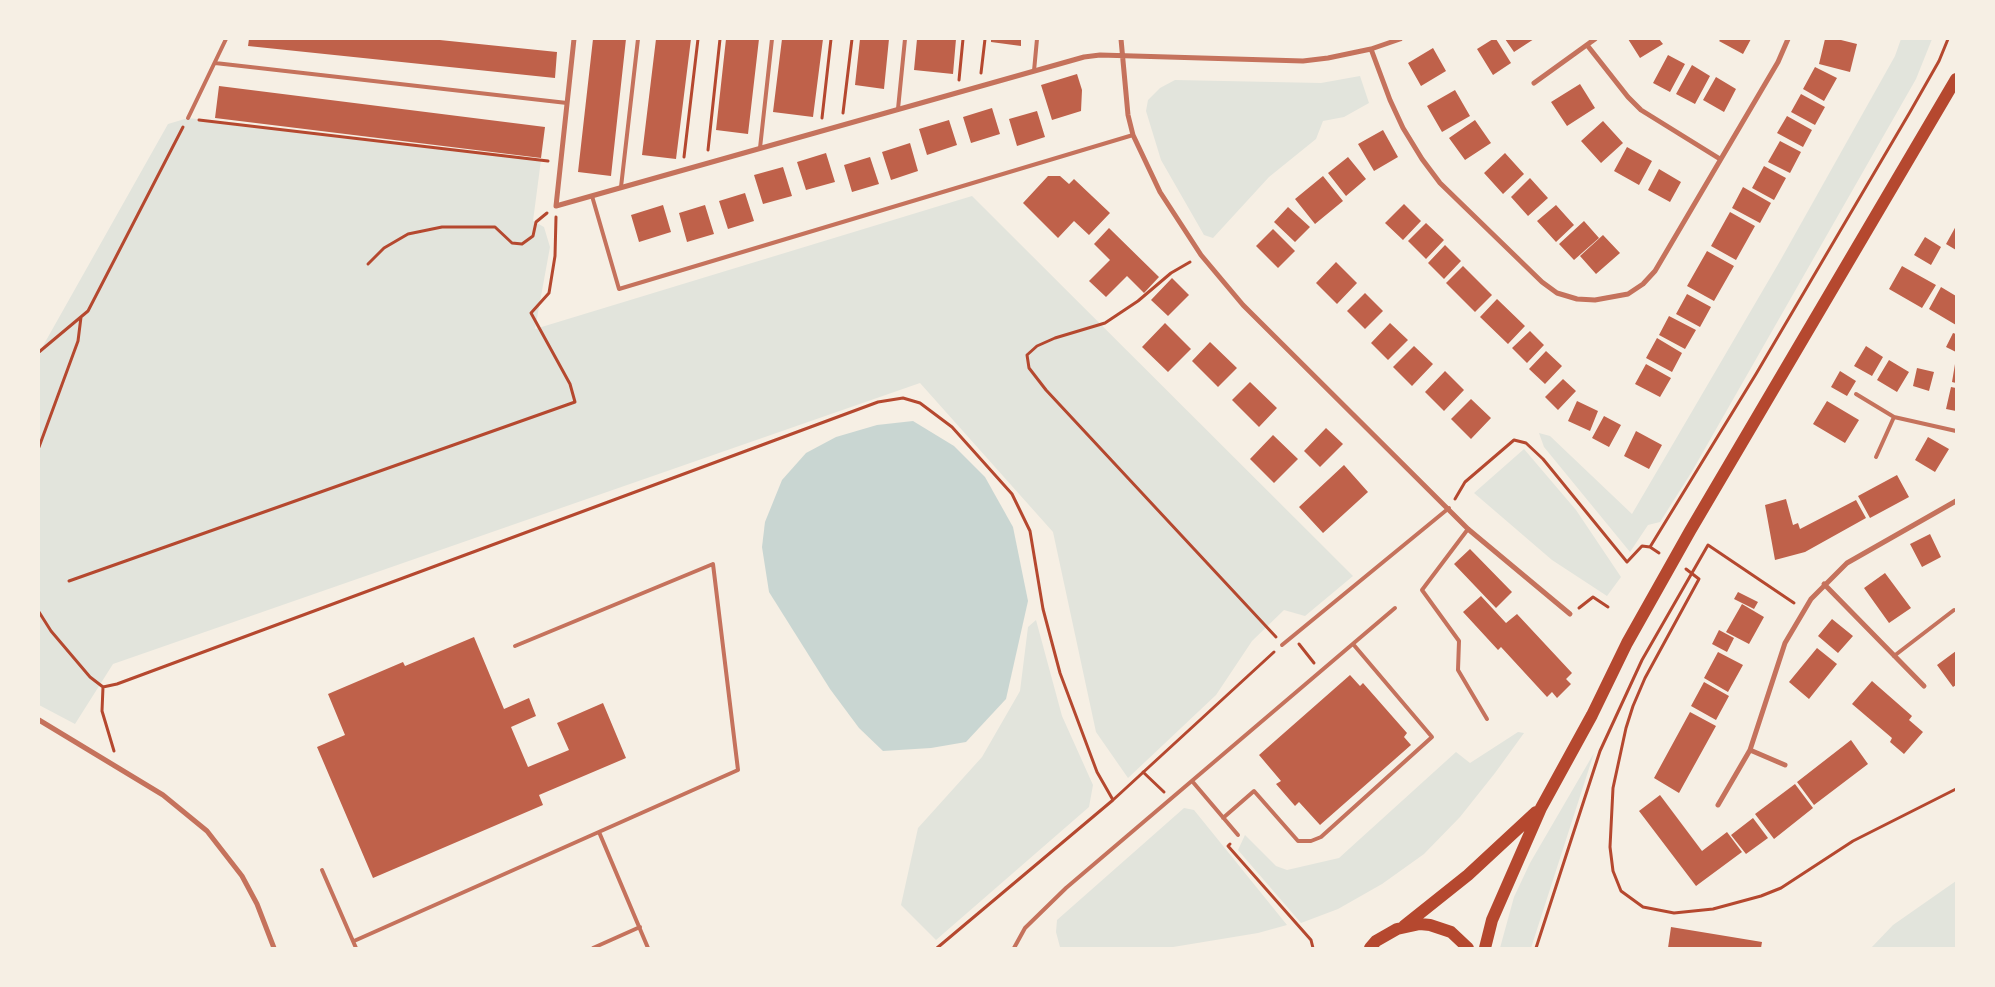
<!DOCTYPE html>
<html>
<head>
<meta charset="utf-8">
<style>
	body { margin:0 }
	#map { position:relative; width:1995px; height:987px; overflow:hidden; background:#f6efe4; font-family:"Noto Serif",serif }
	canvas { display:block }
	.frame { position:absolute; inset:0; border:40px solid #f6efe4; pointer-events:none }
</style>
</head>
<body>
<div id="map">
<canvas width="1995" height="987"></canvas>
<div class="frame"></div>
</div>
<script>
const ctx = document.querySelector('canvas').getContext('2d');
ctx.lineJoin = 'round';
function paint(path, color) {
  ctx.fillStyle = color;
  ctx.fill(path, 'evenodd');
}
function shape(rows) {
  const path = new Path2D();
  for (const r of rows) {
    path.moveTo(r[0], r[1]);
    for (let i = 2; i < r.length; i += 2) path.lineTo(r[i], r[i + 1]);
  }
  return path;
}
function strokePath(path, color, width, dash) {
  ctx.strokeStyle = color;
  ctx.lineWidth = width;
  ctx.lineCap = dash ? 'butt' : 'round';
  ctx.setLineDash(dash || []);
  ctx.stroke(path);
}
paint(shape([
	[1901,39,1932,39,1916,79,1691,473,1660,522,1648,525,1630,552,1544,447,1539,433,1550,436,1632,514,1780,261,1895,56],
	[1360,76,1369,103,1344,117,1323,121,1316,139,1269,177,1213,238,1204,235,1161,160,1146,111,1148,100,1160,88,1175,80,1321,83],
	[188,118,541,160,533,221,544,227,550,247,535,329,972,196,1353,576,1305,616,1284,610,1252,641,1216,695,1128,778,1096,732,1053,532,920,383,113,664,75,724,39,705,39,353,168,124],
	[1524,449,1576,510,1621,577,1607,596,1552,560,1474,493],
	[1036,620,1062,716,1093,785,1089,807,936,940,901,905,918,828,982,757,1020,691,1028,627],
	[1518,732,1524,733,1495,773,1460,817,1424,854,1382,884,1338,909,1301,923,1238,850,1245,835,1276,866,1287,870,1339,858,1456,752,1470,763],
	[1594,753,1531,948,1500,948,1514,897,1530,863],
	[1184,808,1194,810,1287,925,1258,933,1167,948,1060,947,1056,932,1057,920],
	[1956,881,1955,948,1871,948,1893,925]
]), '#e2e4dc');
paint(shape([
	[913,421,954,446,985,477,1013,527,1028,601,1006,699,966,742,931,748,883,751,859,728,830,689,769,592,762,547,765,522,782,480,806,453,836,437,877,425]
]), '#c9d6d2');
paint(shape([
	[249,39,430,39,557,52,555,78,248,46],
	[593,39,626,39,611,176,578,172],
	[656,39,691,39,676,159,642,155],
	[726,39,759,39,748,134,716,130],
	[782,39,823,39,813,117,773,112],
	[860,39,889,39,884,89,855,85],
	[917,39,956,39,953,74,914,70],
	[991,39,1021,39,1021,46,991,42],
	[1493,39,1496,39,1511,63,1493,75,1477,49],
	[1505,39,1534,39,1514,52],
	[1628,39,1659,39,1663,44,1640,58],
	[1721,39,1751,39,1743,54,1719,41],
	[1825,39,1837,39,1857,44,1850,72,1819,64],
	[1433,48,1446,71,1421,86,1408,63],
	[1668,55,1685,64,1670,92,1653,83],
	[1692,65,1710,76,1695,104,1676,94],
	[1815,67,1837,78,1824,101,1803,89],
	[1077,74,1082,90,1081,111,1052,120,1041,85],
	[1716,77,1736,89,1724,112,1703,100],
	[1580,84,1595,108,1567,126,1551,102],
	[219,86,545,127,541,158,215,118],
	[1455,90,1470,116,1442,132,1427,106],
	[1801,94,1825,107,1815,125,1791,112],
	[992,108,1000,134,971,143,963,117],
	[1037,111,1045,137,1017,146,1009,119],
	[1787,116,1812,130,1803,147,1777,133],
	[949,120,957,145,927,155,919,129],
	[1475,120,1491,143,1465,160,1449,138],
	[1603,121,1623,143,1601,163,1581,141],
	[1383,130,1398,157,1374,171,1358,144],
	[1780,141,1801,152,1790,173,1768,162],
	[910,143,918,171,891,180,882,152],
	[1627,147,1652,161,1639,185,1614,171],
	[826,153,835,182,806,190,797,162],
	[1505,153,1524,174,1503,194,1484,173],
	[870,157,879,184,852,192,844,165],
	[1348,157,1366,179,1346,196,1328,173],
	[1764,166,1786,178,1774,200,1752,188],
	[783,167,792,196,763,204,754,175],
	[1659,169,1681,182,1670,202,1648,190],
	[1048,176,1060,176,1069,184,1074,179,1110,213,1089,235,1074,221,1058,238,1023,203],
	[1323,176,1343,201,1315,224,1295,199],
	[1530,178,1548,198,1528,216,1511,197],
	[1743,187,1771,203,1760,223,1732,208],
	[745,193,754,221,728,229,719,201],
	[1404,204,1421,221,1403,240,1385,223],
	[663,205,671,232,639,242,631,215],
	[705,205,714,234,687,242,679,213],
	[1556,205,1574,225,1556,242,1537,221],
	[1288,207,1310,227,1295,242,1274,222],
	[1730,212,1755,226,1736,260,1711,246],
	[1584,221,1599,238,1574,260,1559,244],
	[1426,223,1444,240,1426,259,1408,241],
	[1956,226,1956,250,1946,244],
	[1109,228,1159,277,1144,293,1127,276,1106,297,1089,281,1110,260,1094,244],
	[1273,229,1295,251,1278,268,1256,246],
	[1603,235,1620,253,1596,274,1580,256],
	[1925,237,1941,247,1931,265,1914,255],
	[1445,245,1461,261,1444,279,1428,263],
	[1707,251,1734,266,1714,301,1687,286],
	[1336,262,1357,283,1337,304,1316,283],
	[1463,266,1492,295,1475,312,1446,283],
	[1902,266,1936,285,1922,308,1889,289],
	[1172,278,1189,295,1168,316,1151,300],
	[1941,287,1956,296,1956,325,1929,309],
	[1365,293,1383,311,1365,329,1347,311],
	[1687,294,1711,307,1700,327,1676,314],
	[1497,299,1525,326,1508,344,1480,317],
	[1669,316,1696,330,1685,349,1659,335],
	[1165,323,1191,349,1168,372,1142,347],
	[1390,323,1408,340,1388,360,1371,343],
	[1530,331,1544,345,1527,363,1512,348],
	[1953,333,1956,334,1956,352,1946,347],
	[1657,338,1682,353,1672,372,1646,358],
	[1210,342,1237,368,1218,387,1192,361],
	[1414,346,1433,364,1412,386,1393,367],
	[1866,346,1883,357,1872,376,1854,366],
	[1546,351,1562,366,1545,384,1529,369],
	[1889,360,1909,372,1897,392,1877,380],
	[1646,364,1671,378,1660,397,1635,384],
	[1955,364,1956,364,1956,383,1952,382],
	[1917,368,1934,372,1929,391,1913,386],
	[1445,371,1464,390,1444,411,1425,392],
	[1840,371,1856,381,1847,396,1831,387],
	[1563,379,1576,391,1558,410,1545,397],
	[1250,382,1277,408,1259,427,1232,400],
	[1951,387,1956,388,1956,411,1946,409],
	[1471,399,1491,418,1471,439,1451,419],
	[1577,401,1598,411,1590,431,1568,421],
	[1827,401,1859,420,1845,443,1813,424],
	[1604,416,1621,425,1609,447,1592,438],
	[1326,428,1343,444,1320,467,1304,451],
	[1636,431,1662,445,1649,469,1624,456],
	[1273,435,1298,459,1274,483,1250,459],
	[1928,437,1949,449,1935,472,1915,460],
	[1344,465,1368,492,1323,533,1299,507],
	[1897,475,1909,497,1870,518,1858,496],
	[1786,499,1793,525,1798,523,1800,529,1856,500,1866,518,1805,552,1775,560,1765,505],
	[1930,534,1941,557,1922,567,1910,544],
	[1470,549,1512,592,1496,608,1454,564],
	[1885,573,1911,608,1889,623,1864,588],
	[1738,592,1758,602,1754,609,1734,599],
	[1481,596,1506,623,1517,614,1572,673,1566,679,1571,684,1557,698,1552,692,1547,697,1501,647,1498,650,1463,612],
	[1742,604,1764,617,1749,644,1726,632],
	[1832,619,1853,636,1838,653,1818,636],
	[1719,630,1734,638,1727,652,1712,644],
	[474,637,504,709,529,698,536,716,511,727,528,767,569,750,557,723,603,703,626,758,539,795,543,805,373,878,317,747,345,735,328,694,403,662,405,666],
	[1817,648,1837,664,1809,699,1789,682],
	[1956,651,1956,685,1953,687,1937,665],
	[1718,652,1743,665,1728,692,1704,678],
	[1350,675,1360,686,1363,683,1407,733,1404,737,1411,745,1320,825,1299,802,1295,806,1276,784,1281,781,1259,755],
	[1872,681,1912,716,1909,720,1923,732,1904,754,1890,742,1892,738,1852,704],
	[1704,682,1729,696,1716,720,1691,706],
	[1690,712,1716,726,1679,793,1654,778],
	[1851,740,1868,764,1814,805,1797,782],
	[1795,784,1813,808,1774,839,1755,814],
	[1660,795,1702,851,1727,832,1742,852,1696,886,1639,811],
	[1753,818,1768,838,1746,854,1731,835],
	[1671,927,1762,942,1761,948,1668,948]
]), '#bf614a');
strokePath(shape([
	[981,73,985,39],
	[959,80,963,39],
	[843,113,852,39],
	[822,118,831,39],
	[199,120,548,161],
	[708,150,720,39],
	[684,157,698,39],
	[1190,262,1171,273,1138,301,1105,323,1055,338,1037,346,1027,355,1029,368,1046,390,1276,637],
	[368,264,384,248,408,234,442,227,495,227,512,243,522,244,533,236,536,222,547,213],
	[39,352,88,311,183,127],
	[39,447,78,341,81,317],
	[1455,499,1465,482,1514,440,1526,443,1543,459,1627,562,1642,546,1650,547,1659,553],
	[1650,547,1756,374,1910,112,1939,61,1948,39],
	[1686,569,1699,579,1645,678,1633,706,1626,728,1613,788,1610,847,1613,871,1621,891,1643,907,1674,913,1713,909,1761,896,1781,888,1853,841,1956,789],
	[69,581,575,402,570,384,531,313,549,293,555,256,556,217],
	[1579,608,1593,597,1608,607],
	[39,612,51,631,90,677,103,687,117,684,878,402,903,398,920,403,952,427,1012,494,1030,531,1043,609,1060,673,1097,772,1113,800],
	[1299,644,1314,663],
	[103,687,102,711,114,751],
	[1143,772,1164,792],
	[1230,844,1228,846,1311,940,1313,948],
	[937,948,1113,800,1274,652],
	[1536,948,1600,751,1642,660,1708,545,1794,603]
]), '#b5482f', 3);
strokePath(shape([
	[215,63,567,103],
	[1034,71,1037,39],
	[898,109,905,39],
	[188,118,226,39],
	[760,148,772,39],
	[621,187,638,39],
	[592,196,619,289,1133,135],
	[1856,394,1894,417,1956,431],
	[1876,457,1894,417],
	[1468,529,1422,590,1459,641,1458,670,1487,719],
	[1282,645,1449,508],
	[1894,656,1954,610],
	[1192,781,1238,835],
	[1223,818,1254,791,1298,841,1311,841,1321,837,1432,737,1353,644],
	[599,832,648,948],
	[322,870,356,948],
	[354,941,738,770,713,564,515,646],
	[593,948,640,927],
	[1014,948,1025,928,1066,888,1395,608]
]), '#c5725c', 4);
strokePath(shape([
	[574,39,556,206,1084,57,1100,55,1303,61,1328,58,1371,49,1400,39],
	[1121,39,1128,115,1133,135,1160,192,1201,255,1243,305,1468,529,1570,614],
	[1587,45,1628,97,1641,110,1720,159],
	[1371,49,1390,100,1403,128,1422,159,1440,183,1542,282,1557,293,1577,299,1595,300,1628,294,1643,284,1655,271,1778,62,1788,39],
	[1534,83,1595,39],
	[1824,584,1924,686],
	[39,720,163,795,207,831,242,876,257,904,274,948],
	[1750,750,1785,765],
	[1718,805,1750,750,1785,643,1811,599,1847,563,1956,501]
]), '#c5725c', 5);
strokePath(shape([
	[1404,926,1468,875,1536,812],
	[1370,948,1376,941,1397,929,1420,924,1430,925,1451,932,1468,948],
	[1485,948,1492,920,1541,808,1592,715,1627,643,1690,531,1956,79]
]), '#b5482f', 12);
</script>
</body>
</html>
